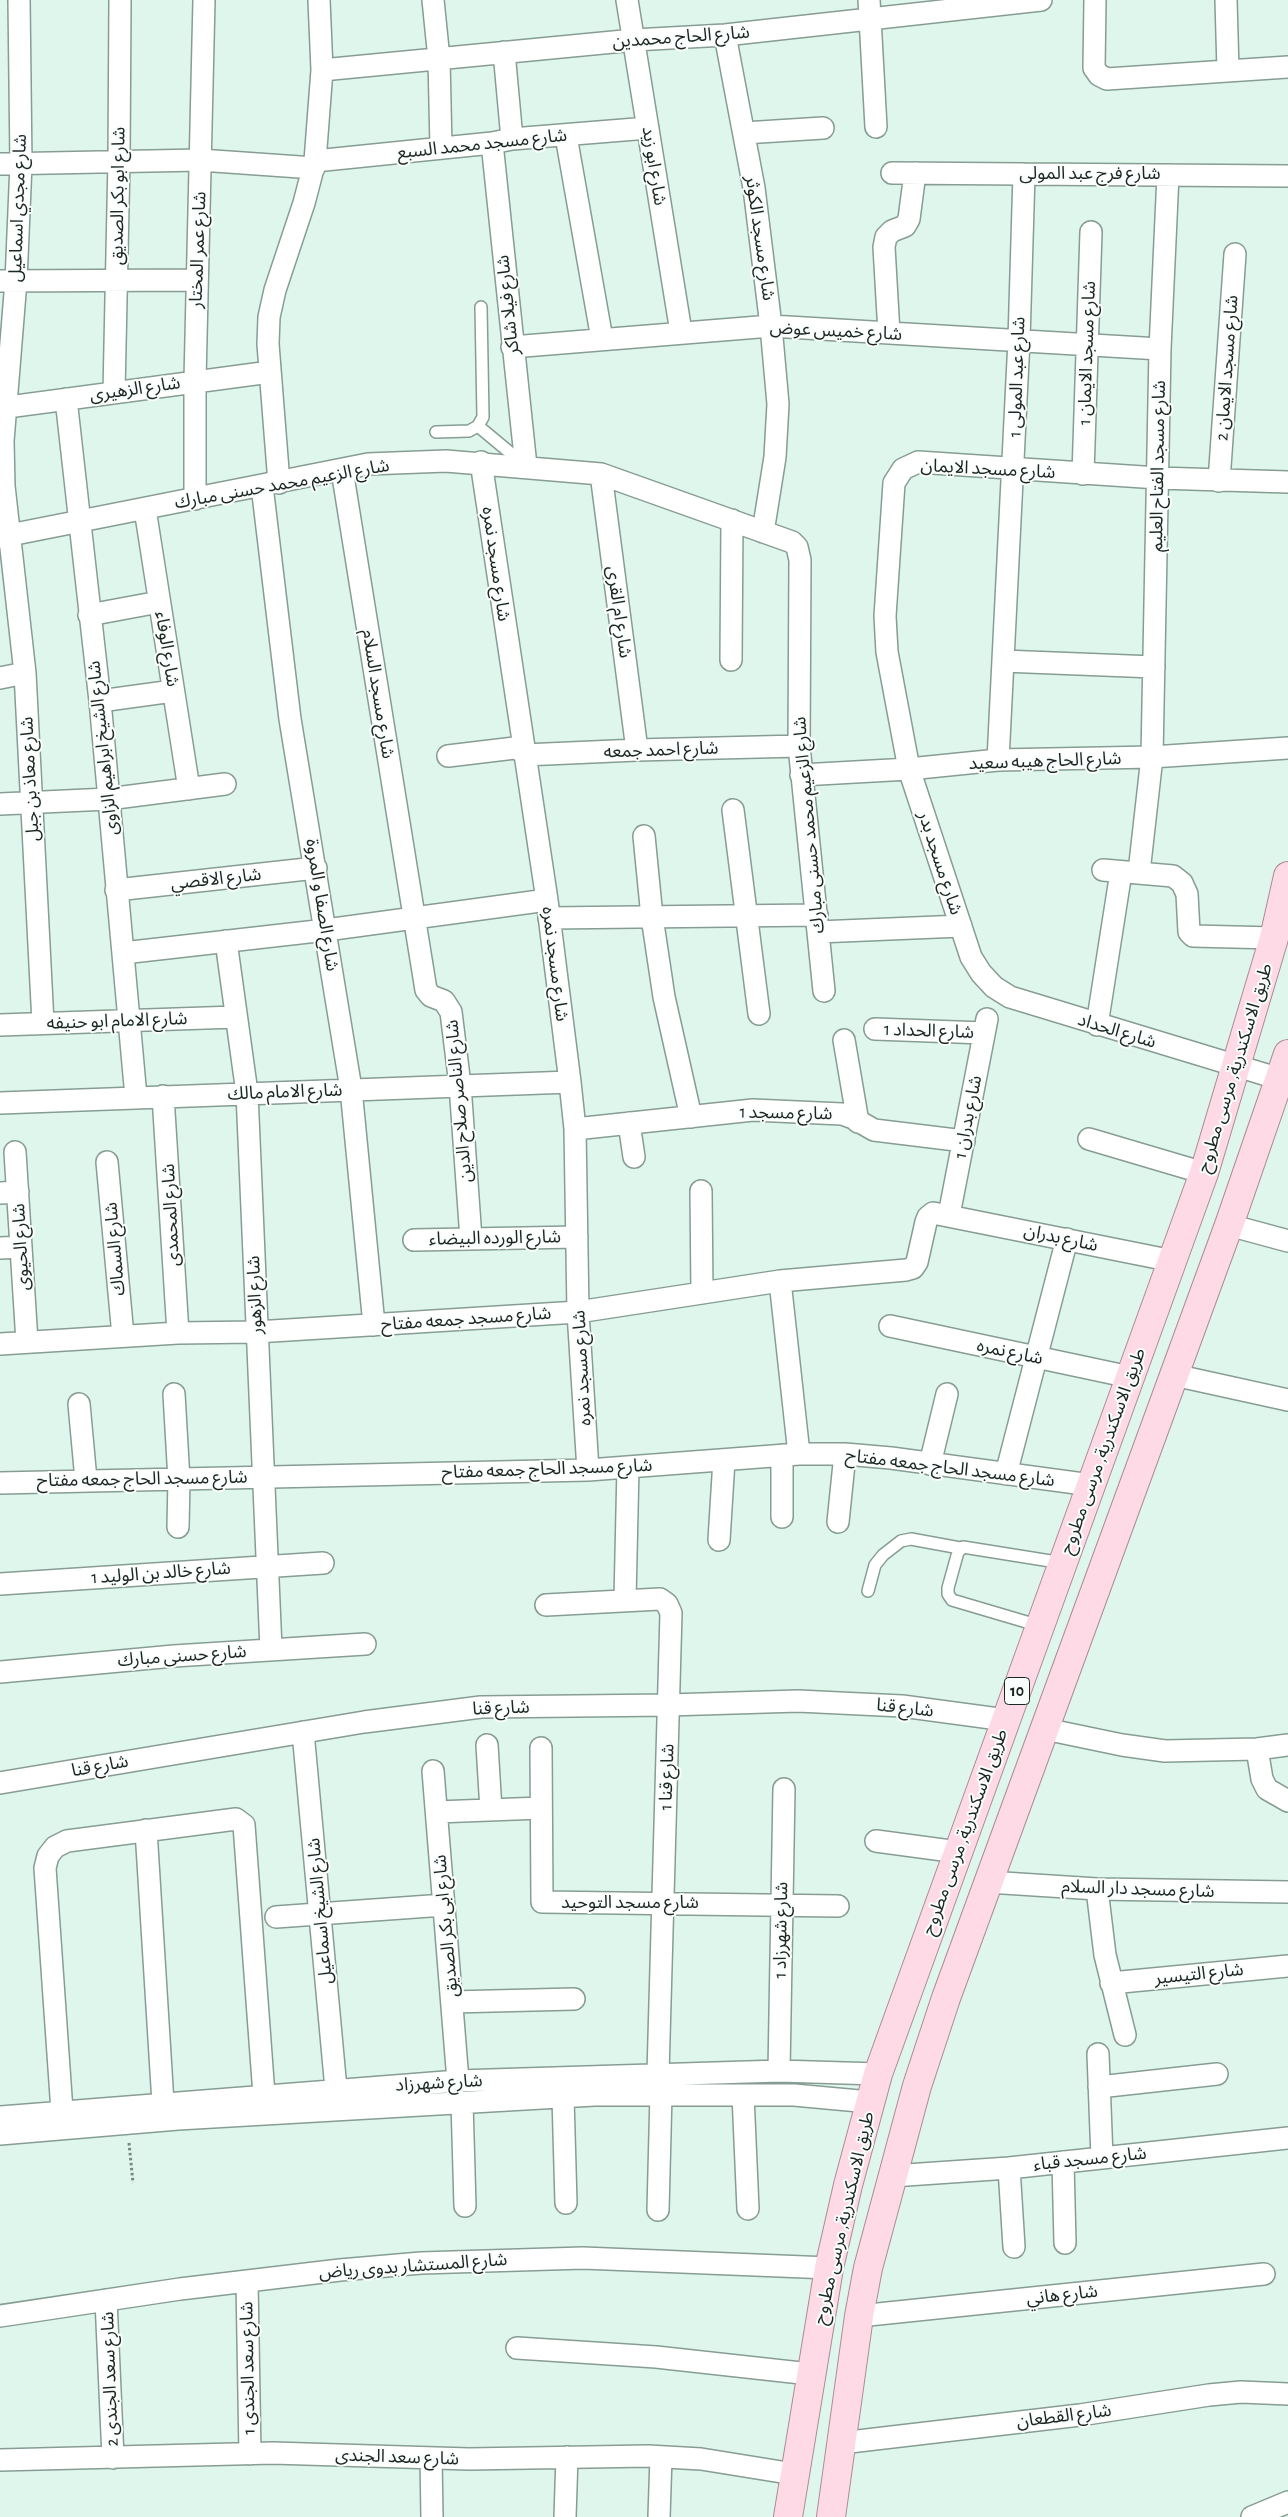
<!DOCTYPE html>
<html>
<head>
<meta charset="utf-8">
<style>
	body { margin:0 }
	canvas { display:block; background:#def6eb }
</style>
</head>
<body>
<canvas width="1288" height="2517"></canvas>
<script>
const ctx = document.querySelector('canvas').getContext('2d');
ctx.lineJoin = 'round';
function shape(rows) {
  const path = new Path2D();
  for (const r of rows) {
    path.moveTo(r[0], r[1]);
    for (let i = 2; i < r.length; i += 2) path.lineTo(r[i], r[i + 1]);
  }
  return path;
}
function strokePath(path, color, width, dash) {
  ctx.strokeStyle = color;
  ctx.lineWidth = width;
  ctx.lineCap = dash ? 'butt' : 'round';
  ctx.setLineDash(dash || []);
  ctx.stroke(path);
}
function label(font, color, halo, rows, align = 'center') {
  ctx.font = font + ' "Alegreya Sans","Noto Sans Arabic",sans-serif';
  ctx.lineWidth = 4;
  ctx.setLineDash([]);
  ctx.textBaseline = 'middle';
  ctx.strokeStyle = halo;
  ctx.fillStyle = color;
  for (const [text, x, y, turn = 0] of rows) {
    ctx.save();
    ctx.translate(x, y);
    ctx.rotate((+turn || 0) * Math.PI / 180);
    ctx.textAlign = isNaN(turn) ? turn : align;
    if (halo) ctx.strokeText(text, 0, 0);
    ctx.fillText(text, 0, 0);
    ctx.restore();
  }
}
const service = shape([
	[478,426,526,466],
	[436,432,469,431,478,426,483,417,481,307],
	[868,1591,875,1565,883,1555,901,1541,911,1539,960,1548],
	[1040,1626,952,1600,948,1594,948,1588,958,1552,963,1547,1063,1563]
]);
const minor = shape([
	[19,0,21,164,16,281,3,441,4,486,25,673,43,1023],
	[433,0,439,59,441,148],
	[627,0,681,332],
	[869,0,876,127],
	[1095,0,1094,68,1099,75,1107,79,1288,67],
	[1226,0,1228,71],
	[725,35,754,188,771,326,778,404,775,457,763,532],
	[504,52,512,139],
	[322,70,634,40,725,35,1041,0],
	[744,133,823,128],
	[566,136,602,339],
	[492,143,526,466],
	[315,161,492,143,512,139,648,128],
	[0,164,200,160,314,168],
	[892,173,1288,176],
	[0,281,197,280],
	[889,333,884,247,886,237,892,231,905,226,909,219,915,173],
	[512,347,771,326,1160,349],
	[114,392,119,160,120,0],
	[66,399,100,701,136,1097],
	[0,408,270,372],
	[481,462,547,900,570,1082,575,1129,578,1312,588,1470],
	[342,470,426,990,431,996,444,1001,451,1012,460,1085,471,1239],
	[601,474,637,750],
	[1083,474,1091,232],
	[1219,481,1235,254],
	[279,483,268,344,269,317,275,290,304,203,315,161,322,70,319,0],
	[262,486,290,719,351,1089,374,1325],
	[195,499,195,380,204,0],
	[145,509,189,789],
	[0,537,368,464,446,461,601,474,792,542,797,547,800,560,799,746,824,991],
	[89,615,159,602],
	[731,660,732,520],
	[1003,661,1154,667],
	[0,678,25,673],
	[100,701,173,691],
	[524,755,637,750,799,746],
	[448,756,523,747],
	[998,760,1019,340,1024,174],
	[801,775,909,769,998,760,1152,757,1288,748],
	[0,804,108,799,225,784],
	[733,810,759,1014],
	[644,836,652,917,664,997,691,1117],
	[1103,870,1173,876,1182,883,1187,894,1189,932,1193,936,1274,938],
	[1139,872,1152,757,1160,349,1168,175],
	[116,890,316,868],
	[549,918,817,915],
	[818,932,961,926],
	[226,941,247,1093,271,1649],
	[123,953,326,930,547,900],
	[0,1025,235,1017],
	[1097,1025,1121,872],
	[875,1029,984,1033],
	[844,1040,858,1122],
	[1280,1079,1010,997,994,987,981,973,971,957,909,769,887,652,885,616,894,483,903,469,918,462,1158,478,1288,482],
	[163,1096,178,1333],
	[0,1103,570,1082],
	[629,1123,634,1157],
	[575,1129,753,1110,842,1114,853,1118,874,1130,964,1141],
	[1089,1139,1204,1173],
	[15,1152,27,1342],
	[107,1162,123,1336],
	[701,1191,702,1293],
	[0,1193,18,1192],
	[949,1215,987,1019],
	[1229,1225,1288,1241],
	[414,1240,577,1237],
	[0,1248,21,1247],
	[780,1281,799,1454],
	[890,1326,1130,1377],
	[0,1344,178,1333,256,1332,578,1312,780,1281,906,1270,913,1268,917,1262,926,1222,928,1217,933,1213,1173,1261],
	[1174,1375,1288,1400],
	[174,1394,179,1480,178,1527],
	[79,1404,86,1480],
	[930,1464,947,1394],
	[1006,1474,1067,1239],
	[0,1483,588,1470,799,1454,845,1454,891,1458,1091,1485],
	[782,1517,782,1455],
	[838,1522,845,1454],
	[719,1540,724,1460],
	[0,1584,323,1563],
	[625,1599,628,1467],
	[546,1605,660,1599,667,1604,671,1613,658,2073],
	[0,1672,174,1656,365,1644],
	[1045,1729,1122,1745,1165,1751,1257,1749,1288,1745],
	[303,1732,336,2089],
	[487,1745,491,1810],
	[541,1748,542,1902,838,1906],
	[1257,1749,1262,1779,1267,1789,1288,1801],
	[433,1771,458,2081],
	[0,1783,364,1722,481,1707,669,1705,798,1701,902,1706,1006,1720],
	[437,1812,541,1808],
	[146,1830,163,2103],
	[876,1841,958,1852],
	[988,1882,1097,1889,1288,1892],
	[1097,1889,1105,1955,1125,2035],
	[276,1917,444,1905],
	[1111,1983,1288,1966],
	[452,2002,574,1999],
	[1098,2054,1102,2158],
	[779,2071,784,1789],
	[1099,2087,1217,2074],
	[743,2095,748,2209],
	[563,2097,566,2203],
	[462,2102,465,2206],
	[62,2111,45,1868,48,1856,55,1847,67,1841,236,1819,244,1825,264,2095],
	[0,2117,458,2081,779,2071,878,2074],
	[0,2134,178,2119,594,2095,794,2095,870,2102],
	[1063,2162,1065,2243],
	[1009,2168,1014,2247],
	[892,2176,1009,2168,1288,2138],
	[658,2210,661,2094],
	[247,2281,250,2454],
	[106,2300,113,2458],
	[0,2316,180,2289,340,2270,421,2263,583,2258,829,2268],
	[859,2316,1264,2274],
	[517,2348,656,2357,810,2374],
	[841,2443,1080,2415,1209,2395,1241,2392,1288,2394],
	[431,2458,432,2517],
	[0,2460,273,2453,469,2459,648,2456,701,2459,794,2474],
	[565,2517,567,2457],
	[659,2517,661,2457],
	[1252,2517,1288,2502]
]);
const primary = shape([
	[788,2517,829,2268,848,2185,878,2074,1204,1173,1274,938,1288,876],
	[831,2517,859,2316,868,2268,917,2086,946,1998,1229,1225,1288,1054]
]);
strokePath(service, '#879d93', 14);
strokePath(minor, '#879d93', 24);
strokePath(primary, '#ad8a97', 30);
strokePath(shape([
	[129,2143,133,2183]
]), '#788881', 3, [2.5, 2.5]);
strokePath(service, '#fff', 11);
strokePath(minor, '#fff', 21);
strokePath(primary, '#fddae6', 28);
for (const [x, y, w] of [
	[1017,1691,25]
]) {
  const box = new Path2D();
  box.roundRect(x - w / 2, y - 13.5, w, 27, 4);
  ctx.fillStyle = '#f9fefc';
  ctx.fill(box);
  strokePath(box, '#1c2521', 1);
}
label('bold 16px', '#1c2521', null, [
	["10",1017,1691]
]);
label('18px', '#1c2521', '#f9fefc', [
	["شارع الحاج محمدين",681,37,-4],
	["شارع مسجد محمد السبع",482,144,-6],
	["شارع ابو زيد",654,166,81],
	["شارع فرج عبد المولى",1090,174],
	["شارع ابو بكر الصديق",118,196,-89],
	["شارع مجدي اسماعيل",18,208,-88],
	["شارع مسجد الكوثر",760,238,82],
	["شارع عمر المختار",198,250,-88],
	["شارع فيلا شاكر",508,305,-96],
	["شارع خميس عوض",836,331,3],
	["شارع مسجد الايمان 1",1087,353,-88],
	["شارع مسجد الايمان 2",1227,368,-86],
	["شارع عبد المولى 1",1017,377,-88],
	["شارع الزهيرى",135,389,-8],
	["شارع مسجد الفتاح العليم",1158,466,-89],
	["شارع مسجد الايمان",988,469,3],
	["شارع الزعيم محمد حسنى مبارك",282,484,-10],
	["شارع مسجد نمره",496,564,82],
	["شارع ام القرى",619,612,82],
	["شارع الوفاء",167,649,81],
	["شارع مسجد السلام",378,694,81],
	["شارع الشيخ ابراهيم الزاوى",103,748,-96],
	["شارع احمد جمعه",661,750,-2],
	["شارع الحاج هيبه سعيد",1045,761,-2],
	["شارع معاذ بن جبل",30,779,-93],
	["شارع الزعيم محمد حسنى مبارك",809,825,-95],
	["شارع مسجد بدر",940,863,72],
	["شارع الاقصي",216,879,-6],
	["شارع الصفا و المروة",322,905,81],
	["شارع مسجد نمره",555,964,83],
	["شارع الامام ابو حنيفه",117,1021,-2],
	["شارع الحداد 1",929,1031,2],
	["شارع الحداد",1117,1031,17],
	["طريق الاسكندرية, مرسى مطروح",1235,1068,-73],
	["شارع الامام مالك",285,1092,-2],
	["شارع الناصر صلاح الدين",459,1101,-95],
	["شارع مسجد 1",786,1113,1],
	["شارع بدران 1",968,1117,-79],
	["شارع المحمدى",171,1215,-93],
	["شارع الورده البيضاء",495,1238,-1],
	["شارع بدران",1061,1238,12],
	["شارع الحيوى",21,1247,-93],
	["شارع السماك",115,1249,-95],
	["شارع الزهور",255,1295,-92],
	["شارع مسجد جمعه مفتاح",466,1319,-4],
	["شارع نمره",1010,1352,12],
	["شارع مسجد نمره",582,1368,-93],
	["طريق الاسكندرية, مرسى مطروح",1103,1451,-70],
	["شارع مسجد الحاج جمعه مفتاح",950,1468,7],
	["شارع مسجد الحاج جمعه مفتاح",547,1469,-2],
	["شارع مسجد الحاج جمعه مفتاح",142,1479,-1],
	["شارع خالد بن الوليد 1",161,1573,-4],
	["شارع حسنى مبارك",182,1656,-4],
	["شارع قنا",501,1708,-2],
	["شارع قنا",905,1708,6],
	["شارع قنا",100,1766,-10],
	["شارع قنا 1",667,1777,-88],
	["طريق الاسكندرية, مرسى مطروح",965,1832,-70],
	["شارع مسجد دار السلام",1138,1889,2],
	["شارع مسجد التوحيد",630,1903],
	["شارع الشيخ اسماعيل",320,1911,-95],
	["شارع ابى بكر الصديق",446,1926,-95],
	["شارع شهرزاد 1",781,1930,-89],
	["شارع التيسير",1199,1974,-6],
	["شارع شهرزاد",439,2083,-3],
	["شارع مسجد قباء",1090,2159,-6],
	["طريق الاسكندرية, مرسى مطروح",844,2218,-77],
	["شارع المستشار بدوى رياض",413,2266,-4],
	["شارع هاني",1062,2295,-6],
	["شارع سعد الجندى 1",248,2368,-91],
	["شارع سعد الجندى 2",110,2379,-92],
	["شارع القطعان",1064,2416,-7],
	["شارع سعد الجندى",397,2457,2]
]);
</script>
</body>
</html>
